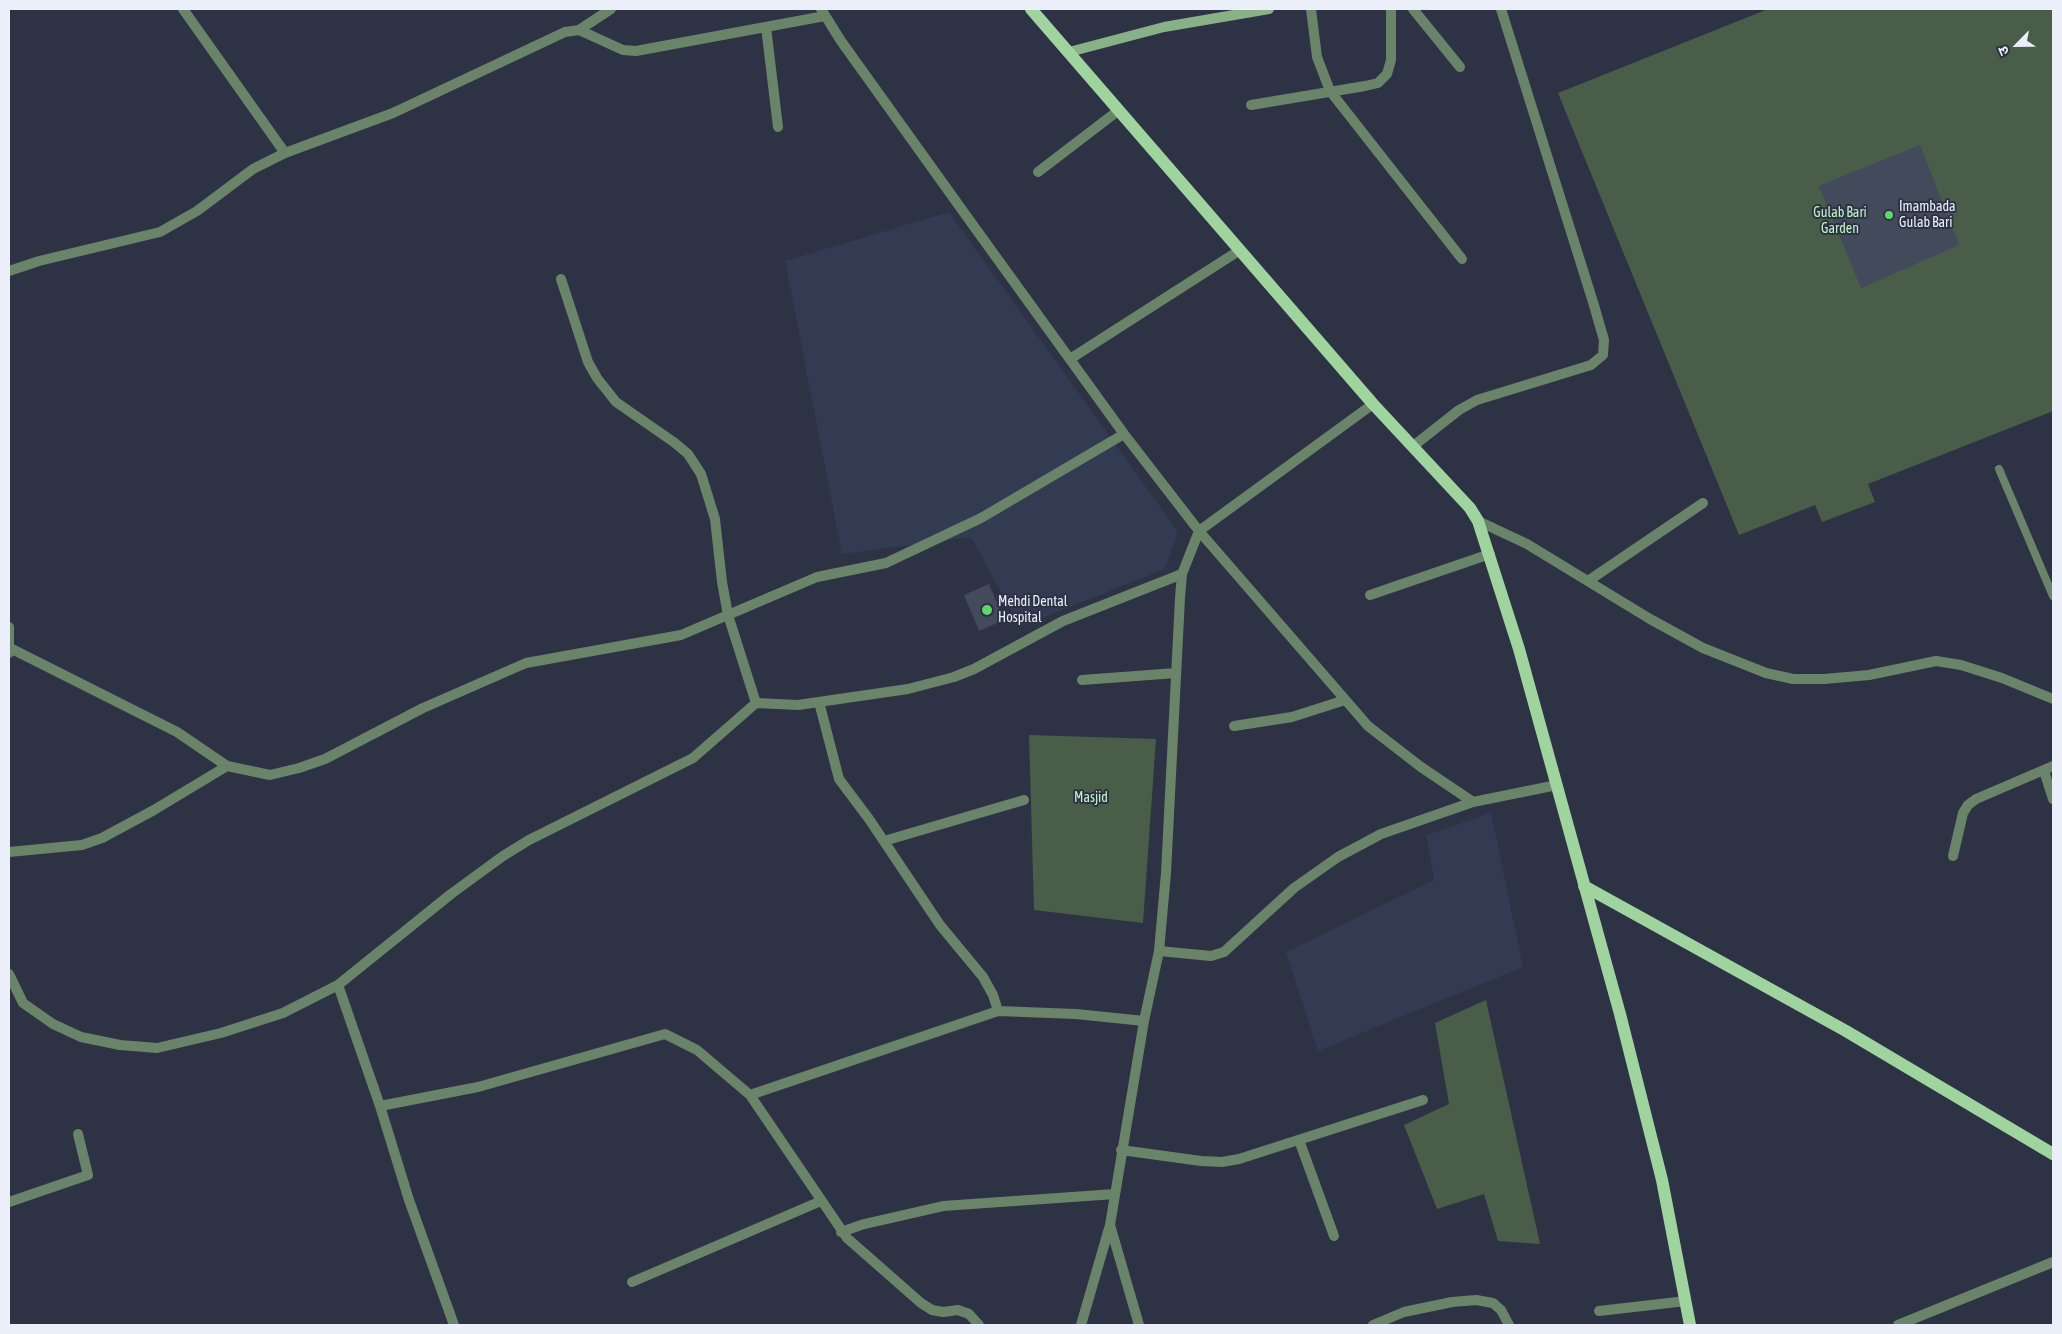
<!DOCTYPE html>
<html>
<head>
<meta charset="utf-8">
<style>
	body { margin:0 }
	#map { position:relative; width:2062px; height:1334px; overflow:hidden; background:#2d3344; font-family:"Asap Condensed","Noto Sans Devanagari",sans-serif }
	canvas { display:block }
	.frame { position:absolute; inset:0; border:10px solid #eaeffa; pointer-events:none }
	.north { position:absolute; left:1992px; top:20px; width:50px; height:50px; -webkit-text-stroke:4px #2d3344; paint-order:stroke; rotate:247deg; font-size:14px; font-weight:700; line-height:20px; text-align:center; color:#eaeffa }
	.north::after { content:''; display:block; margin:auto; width:18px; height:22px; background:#eaeffa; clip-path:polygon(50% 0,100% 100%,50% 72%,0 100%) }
</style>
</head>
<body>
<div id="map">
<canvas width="2062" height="1334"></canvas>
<div class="frame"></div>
<div class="north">उ</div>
</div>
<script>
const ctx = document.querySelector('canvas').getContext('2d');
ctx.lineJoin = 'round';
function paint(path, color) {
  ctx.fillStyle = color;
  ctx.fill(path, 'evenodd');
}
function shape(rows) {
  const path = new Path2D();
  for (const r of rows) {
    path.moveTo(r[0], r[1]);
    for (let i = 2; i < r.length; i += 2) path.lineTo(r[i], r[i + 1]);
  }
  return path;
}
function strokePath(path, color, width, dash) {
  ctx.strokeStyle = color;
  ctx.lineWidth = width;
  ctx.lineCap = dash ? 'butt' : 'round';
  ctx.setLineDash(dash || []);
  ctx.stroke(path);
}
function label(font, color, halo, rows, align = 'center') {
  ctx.font = font + ' "Asap Condensed",sans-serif';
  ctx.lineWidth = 4;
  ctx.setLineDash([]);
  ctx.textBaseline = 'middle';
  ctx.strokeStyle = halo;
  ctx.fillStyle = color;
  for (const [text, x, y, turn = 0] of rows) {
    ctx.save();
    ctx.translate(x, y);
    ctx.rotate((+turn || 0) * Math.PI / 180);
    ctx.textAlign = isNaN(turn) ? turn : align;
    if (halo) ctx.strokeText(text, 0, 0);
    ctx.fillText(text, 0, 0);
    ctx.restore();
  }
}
paint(shape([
	[949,212,1178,532,1165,569,1020,627,971,537,842,554,785,261],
	[1491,813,1523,967,1318,1051,1286,952,1434,880,1426,835]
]), '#323b52');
paint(shape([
	[1768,9,2053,9,2053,411,1868,484,1875,502,1822,522,1815,505,1739,535,1558,93],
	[1029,735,1156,739,1143,923,1034,910],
	[1486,1000,1540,1244,1498,1241,1484,1194,1437,1209,1404,1125,1449,1104,1435,1023]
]), '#495d49');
paint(shape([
	[1920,145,1959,245,1861,288,1819,186],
	[989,584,1004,620,979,631,964,595]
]), '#424a5b');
strokePath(shape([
	[1999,469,2053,596]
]), '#6a846a', 8);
strokePath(shape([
	[183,9,285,153,393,113,565,32,579,30,623,50,636,51,825,16],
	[821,9,841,41,970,221,1124,434,1199,531,1182,574,1180,598,1166,873,1159,951,1144,1021,1110,1225,1139,1325],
	[1311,9,1317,57,1330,91,1462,259],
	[1413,9,1460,67],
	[766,27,778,127],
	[579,30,611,9],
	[1251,105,1365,86,1378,83,1387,74,1391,60,1391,9],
	[1038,172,1119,110],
	[9,271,39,261,160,232,197,211,253,169,285,153],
	[561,279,588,362,597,378,616,402,675,443,688,454,701,474,715,519,722,582,728,615,756,703,798,705,908,689,954,677,974,669,1063,621,1182,574],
	[1070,359,1240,250],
	[1373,404,1199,531,1368,726,1421,767,1473,802],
	[1412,447,1459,410,1477,400,1591,365,1603,355,1604,340,1593,302,1501,9],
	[1478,521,1527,544,1650,619,1703,648,1766,673,1793,679,1824,679,1869,675,1936,661,1961,665,2002,678,2053,699],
	[1588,581,1703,503],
	[1370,595,1490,554],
	[9,627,9,653],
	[10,648,177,732,227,766,270,775,299,768,325,759,423,708,526,663,681,635,817,577,886,563,981,518,1124,434],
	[1082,680,1176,673],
	[1234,726,1292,717,1345,700],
	[2044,771,2053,799],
	[884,841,1024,800],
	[9,852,82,845,102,838,154,810,227,766],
	[1953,856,1963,813,1968,805,1976,799,2053,766],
	[1159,951,1211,956,1224,952,1294,888,1338,857,1381,834,1473,802,1557,785],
	[9,974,23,1003,53,1024,81,1037,120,1045,157,1048,221,1033,283,1013,338,985,451,894,503,856,529,840,693,758,756,703],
	[338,985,380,1106,478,1087,665,1034,697,1050,750,1095,998,1011,993,995,983,977,940,925,869,819,839,779,819,702],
	[998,1011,1076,1014,1144,1021],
	[750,1095,847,1238,921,1303,932,1310,943,1312,958,1310,969,1314,979,1325],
	[380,1106,409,1200,454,1325],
	[1299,1140,1334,1236],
	[1121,1150,1201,1161,1222,1162,1239,1159,1423,1100],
	[9,1202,88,1175,78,1134],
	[841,1232,864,1224,943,1206,1115,1194],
	[632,1282,821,1201],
	[1599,1311,1686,1301],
	[1081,1325,1110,1225],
	[1373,1325,1404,1312,1452,1302,1476,1300,1493,1303,1501,1310,1509,1325],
	[1898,1325,2053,1262]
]), '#6a846a', 10);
strokePath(shape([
	[1069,52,1164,27,1269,9]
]), '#88b188', 10);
strokePath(shape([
	[1031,9,1373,404,1470,508,1478,521,1519,649,1620,1014,1662,1180,1690,1325],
	[1584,886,1846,1031,2053,1154]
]), '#9fd49f', 12);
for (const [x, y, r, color] of [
	[1889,215,5,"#61d46a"],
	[987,610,6,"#61d46a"]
]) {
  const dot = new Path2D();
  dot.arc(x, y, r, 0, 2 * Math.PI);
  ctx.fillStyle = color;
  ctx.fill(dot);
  strokePath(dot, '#2d3344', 2);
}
label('14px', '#eaeffa', '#2d3344', [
	["Imambada",1899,207],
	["Gulab Bari",1899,223],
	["Mehdi Dental",998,602],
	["Hospital",998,618]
], 'left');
label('14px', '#c2f1c3', '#2d3344', [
	["Gulab Bari",1840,213],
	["Garden",1840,229],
	["Masjid",1091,798]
]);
</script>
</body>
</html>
